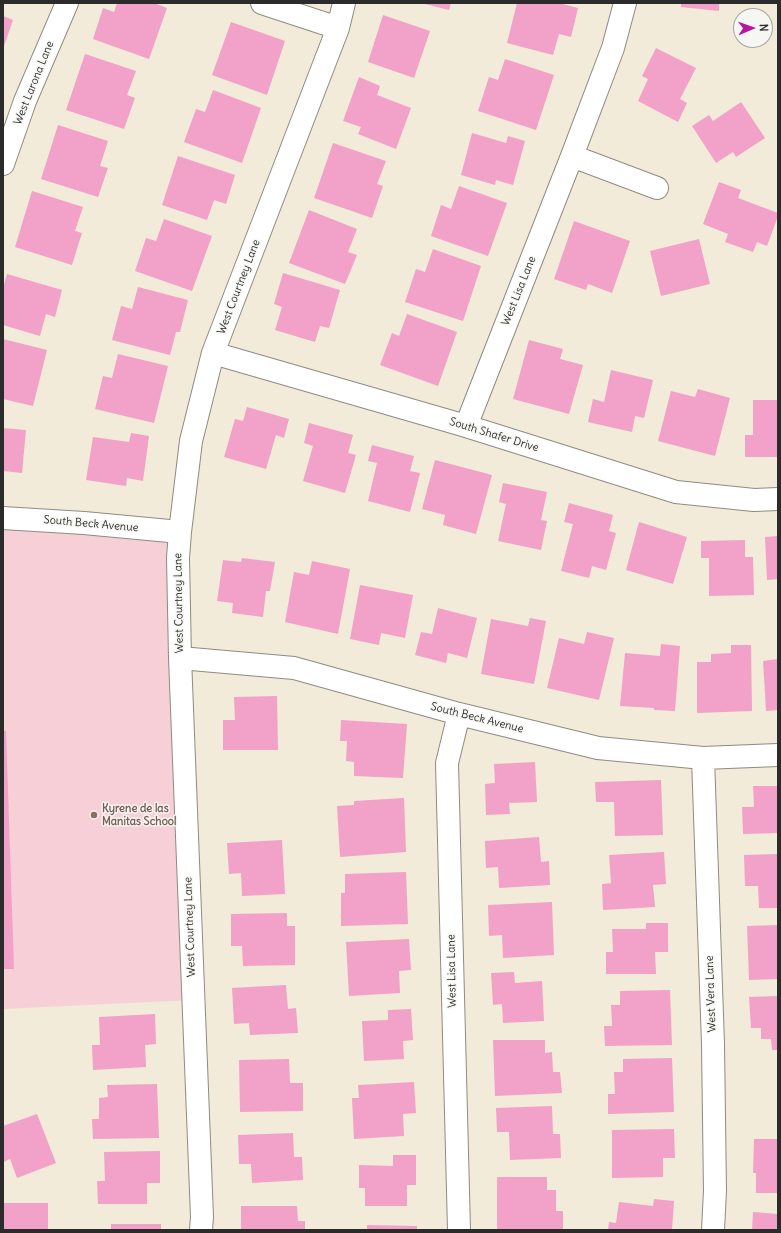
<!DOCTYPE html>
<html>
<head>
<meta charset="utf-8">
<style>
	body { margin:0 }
	#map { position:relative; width:781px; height:1233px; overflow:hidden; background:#f2ebd9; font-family:Delius,sans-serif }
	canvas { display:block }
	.frame { position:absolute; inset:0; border:4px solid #2b2b2b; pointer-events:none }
	.north { position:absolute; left:733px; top:8px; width:40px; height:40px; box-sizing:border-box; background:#f6f6f2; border:1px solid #a5a5a2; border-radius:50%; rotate:88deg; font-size:11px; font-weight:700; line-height:16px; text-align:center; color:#2b2b2b }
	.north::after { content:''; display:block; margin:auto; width:14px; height:18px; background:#b5179e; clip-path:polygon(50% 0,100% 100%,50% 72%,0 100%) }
</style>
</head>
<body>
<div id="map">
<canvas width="781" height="1233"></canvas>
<div class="frame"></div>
<div class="north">N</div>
</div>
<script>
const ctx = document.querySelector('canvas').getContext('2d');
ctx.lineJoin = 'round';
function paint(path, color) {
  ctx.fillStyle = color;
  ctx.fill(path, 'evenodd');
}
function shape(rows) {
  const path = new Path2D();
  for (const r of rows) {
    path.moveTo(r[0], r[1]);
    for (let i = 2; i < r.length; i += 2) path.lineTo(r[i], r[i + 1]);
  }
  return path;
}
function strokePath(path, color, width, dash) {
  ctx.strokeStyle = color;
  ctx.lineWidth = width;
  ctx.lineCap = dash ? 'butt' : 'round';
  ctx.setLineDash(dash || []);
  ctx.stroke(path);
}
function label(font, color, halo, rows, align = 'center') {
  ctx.font = font + ' Delius,sans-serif';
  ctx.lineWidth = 3;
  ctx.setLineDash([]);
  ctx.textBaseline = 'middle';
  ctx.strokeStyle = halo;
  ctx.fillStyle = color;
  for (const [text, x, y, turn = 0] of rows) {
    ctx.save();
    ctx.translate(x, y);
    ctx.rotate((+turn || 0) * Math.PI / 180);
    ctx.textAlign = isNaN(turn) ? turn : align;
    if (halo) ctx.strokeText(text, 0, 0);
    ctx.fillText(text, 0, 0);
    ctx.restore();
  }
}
paint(shape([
	[3,518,180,532,193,1000,3,1009]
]), '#f6cfd7');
paint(shape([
	[117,3,154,3,167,8,149,59,93,39,103,8,114,12],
	[421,3,451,3,449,10],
	[517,3,559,3,578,8,571,37,559,34,553,55,507,43],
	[681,3,719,3,719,11,681,7],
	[383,15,430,31,414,78,368,62],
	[3,16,13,20,3,49],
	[231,22,285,41,267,95,212,75],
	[656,48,696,68,680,99,687,103,678,122,638,101,648,79,642,76],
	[85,54,136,71,127,95,135,98,124,129,66,110],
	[505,59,554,75,536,130,478,111,489,77,498,80],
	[359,77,380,86,377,95,411,108,396,149,358,134,361,127,343,121],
	[213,90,261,108,242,163,184,142,196,109,205,112],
	[741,102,765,138,736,157,733,152,716,163,692,126,709,115,713,121],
	[58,125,108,141,100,166,108,168,98,197,41,179],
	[472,133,506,143,508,136,525,141,513,185,496,180,495,185,461,175],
	[333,143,386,161,377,184,383,186,372,218,314,198],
	[178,156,235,175,226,204,214,200,207,220,162,205],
	[719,182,741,190,738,198,778,213,778,216,767,246,757,242,753,252,725,242,728,234,703,224],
	[459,186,507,203,488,256,431,236,441,205,451,209],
	[32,191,83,207,75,231,82,233,72,265,15,247],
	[309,210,357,229,348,252,357,255,345,284,289,263],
	[164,219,212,236,192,291,135,271,146,238,156,241],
	[574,221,630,241,612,293,588,284,586,290,554,279],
	[699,239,710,284,661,296,650,251],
	[433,249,481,266,463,321,405,302,416,269,425,272],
	[283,273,340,290,329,328,320,326,315,342,275,330,282,307,274,304],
	[7,274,62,290,55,317,46,314,40,336,3,325,3,288],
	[138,287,188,300,180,332,176,332,170,355,112,340,121,306,132,309],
	[407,314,457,332,438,386,380,365,392,333,399,336],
	[3,339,47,350,33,406,3,399],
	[529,340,563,349,560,359,583,365,569,414,513,399],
	[118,354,168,366,154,423,95,409,103,376,112,378],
	[611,370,653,380,644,418,635,416,632,432,588,422,593,399,604,402],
	[698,389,730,398,715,456,658,441,671,391,695,397],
	[753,400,778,400,778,457,745,457,745,435,753,435],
	[247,407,289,419,284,438,276,435,266,469,224,457,235,419,243,421],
	[309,423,353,435,348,453,356,455,345,493,303,481,313,446,304,443],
	[3,428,26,430,22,473,3,471],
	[131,433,149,436,143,481,127,478,126,486,86,480,93,437,129,442],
	[372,445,414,456,410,471,420,473,410,512,368,501,377,463,368,461],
	[435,460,492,475,476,534,443,525,445,515,422,509],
	[503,483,547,492,541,520,547,521,541,550,498,541,506,504,499,502],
	[569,503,613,515,609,531,616,533,606,570,592,566,589,578,561,571,573,524,564,522],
	[639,522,687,537,673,584,626,570],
	[778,536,778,579,767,580,765,537],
	[745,540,745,557,753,557,754,595,709,596,709,558,701,558,701,541],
	[242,558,275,562,270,591,266,591,263,617,232,613,233,603,217,601,223,560,241,562],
	[312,561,350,569,338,634,285,622,294,572,309,575],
	[360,585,413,595,405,638,381,633,379,645,350,639],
	[438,608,477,618,467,658,448,653,446,663,415,655,421,632,432,634],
	[530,618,546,621,534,684,481,674,491,619,528,626],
	[587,632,614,638,599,700,547,688,559,638,584,644],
	[661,644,680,646,675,711,654,710,654,708,620,706,625,653,660,656],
	[731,645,751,645,752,711,697,713,697,662,711,662,711,654,731,653],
	[778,659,778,710,766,711,763,661],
	[277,696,278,750,223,750,223,720,235,720,234,697],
	[341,720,407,724,403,778,354,776,354,762,346,761,347,741,340,741],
	[3,731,6,731,14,969,3,969],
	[535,762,537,802,509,803,510,814,486,815,485,784,495,783,494,764],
	[661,780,663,835,615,836,614,802,596,802,595,782],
	[753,786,778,786,778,833,743,834,742,807,754,807],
	[404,798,406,852,340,857,337,806,354,805,354,801],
	[539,837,541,862,549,861,550,885,499,888,498,867,486,868,485,841],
	[282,840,285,894,242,896,241,873,229,874,227,843],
	[664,852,666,884,653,885,655,907,603,910,602,884,611,883,609,855],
	[778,854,778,908,759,908,758,886,745,886,744,855],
	[406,872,408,924,341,926,341,893,345,893,345,874],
	[552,902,554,955,503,958,502,935,489,936,488,905],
	[287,913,287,926,295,926,295,965,243,966,242,946,231,946,231,914],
	[646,923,668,923,668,952,655,952,656,974,606,974,606,952,613,952,612,929,646,929],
	[778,925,778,979,749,980,747,926],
	[409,939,411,970,399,971,400,993,349,996,346,942],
	[514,972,515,983,542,981,544,1021,503,1023,502,1004,493,1005,491,973],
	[286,985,288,1009,296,1008,298,1033,250,1035,249,1023,234,1024,232,988],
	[670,990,672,1045,605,1046,604,1026,612,1026,611,1005,620,1005,620,991],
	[778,996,778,1050,772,1050,771,1039,761,1039,761,1028,751,1028,749,997],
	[411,1009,413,1040,403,1041,404,1059,364,1061,362,1021,388,1020,388,1010],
	[155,1014,156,1044,145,1045,146,1067,93,1070,92,1045,100,1045,99,1017],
	[493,1040,545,1040,545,1053,552,1052,553,1072,560,1072,562,1093,495,1096],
	[672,1058,674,1112,608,1114,608,1094,615,1094,614,1072,623,1072,623,1059],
	[289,1059,290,1083,303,1083,303,1111,240,1112,239,1060],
	[414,1082,416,1113,403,1114,404,1136,354,1139,352,1098,359,1098,358,1085],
	[157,1084,159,1138,93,1139,92,1119,99,1119,99,1098,108,1097,107,1085],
	[552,1106,553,1134,560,1134,561,1158,510,1160,509,1132,497,1132,496,1108],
	[37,1114,56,1163,17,1178,10,1159,3,1162,3,1126],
	[674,1129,675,1158,663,1158,663,1177,612,1178,612,1130],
	[293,1133,294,1157,302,1157,303,1180,252,1183,251,1164,239,1164,238,1135],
	[754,1139,778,1139,778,1193,756,1193,756,1173,753,1173],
	[160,1151,160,1183,147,1183,147,1204,98,1204,97,1181,105,1181,104,1152],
	[393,1155,416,1155,416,1185,407,1185,407,1206,365,1206,365,1188,359,1188,359,1165,393,1166],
	[497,1177,547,1177,547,1190,556,1190,556,1211,563,1211,563,1230,497,1230],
	[654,1199,674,1201,672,1230,608,1230,609,1222,616,1223,619,1202,653,1206],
	[3,1203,48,1203,48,1230,3,1230],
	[241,1206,297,1206,298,1221,305,1221,305,1230,241,1230],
	[753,1212,778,1214,778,1230,752,1230],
	[111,1224,161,1224,161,1230,111,1230],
	[367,1225,417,1226,417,1230,367,1230]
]), '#f2a1c9');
const minor = shape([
	[262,3,338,28],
	[572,156,657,188],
	[3,164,25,101,67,3],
	[213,353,466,426,676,492,754,500,778,499],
	[466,426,572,156,613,48,625,3],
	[3,518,84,523,180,532],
	[180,658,294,668,459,714,598,748,703,758,778,755],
	[703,758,713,1044,715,1191,713,1230],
	[201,1230,202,1217,180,658,178,558,180,532,191,441,213,353,338,28,344,3],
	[459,1230,447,763,459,714]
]);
strokePath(minor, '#8e8b82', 24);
strokePath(minor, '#fff', 22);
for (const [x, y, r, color] of [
	[94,815,4,"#8d6e63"]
]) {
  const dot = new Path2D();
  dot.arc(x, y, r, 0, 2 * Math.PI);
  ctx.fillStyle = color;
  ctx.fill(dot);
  strokePath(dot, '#f6f6f2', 1.5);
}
label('11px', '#2b2b2b', '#f6f6f2', [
	["West Larona Lane",34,83,-68],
	["West Courtney Lane",239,287,-69],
	["West Lisa Lane",519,291,-68],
	["South Shafer Drive",494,435,17],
	["South Beck Avenue",91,524,5],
	["West Courtney Lane",179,603,-91],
	["South Beck Avenue",477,718,14],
	["West Courtney Lane",190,927,-92],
	["West Lisa Lane",452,971,-91],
	["West Vera Lane",711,994,-92]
]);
label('bold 11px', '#785e54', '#f6f6f2', [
	["Kyrene de las",102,809],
	["Manitas School",102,822]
], 'left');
</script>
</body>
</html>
